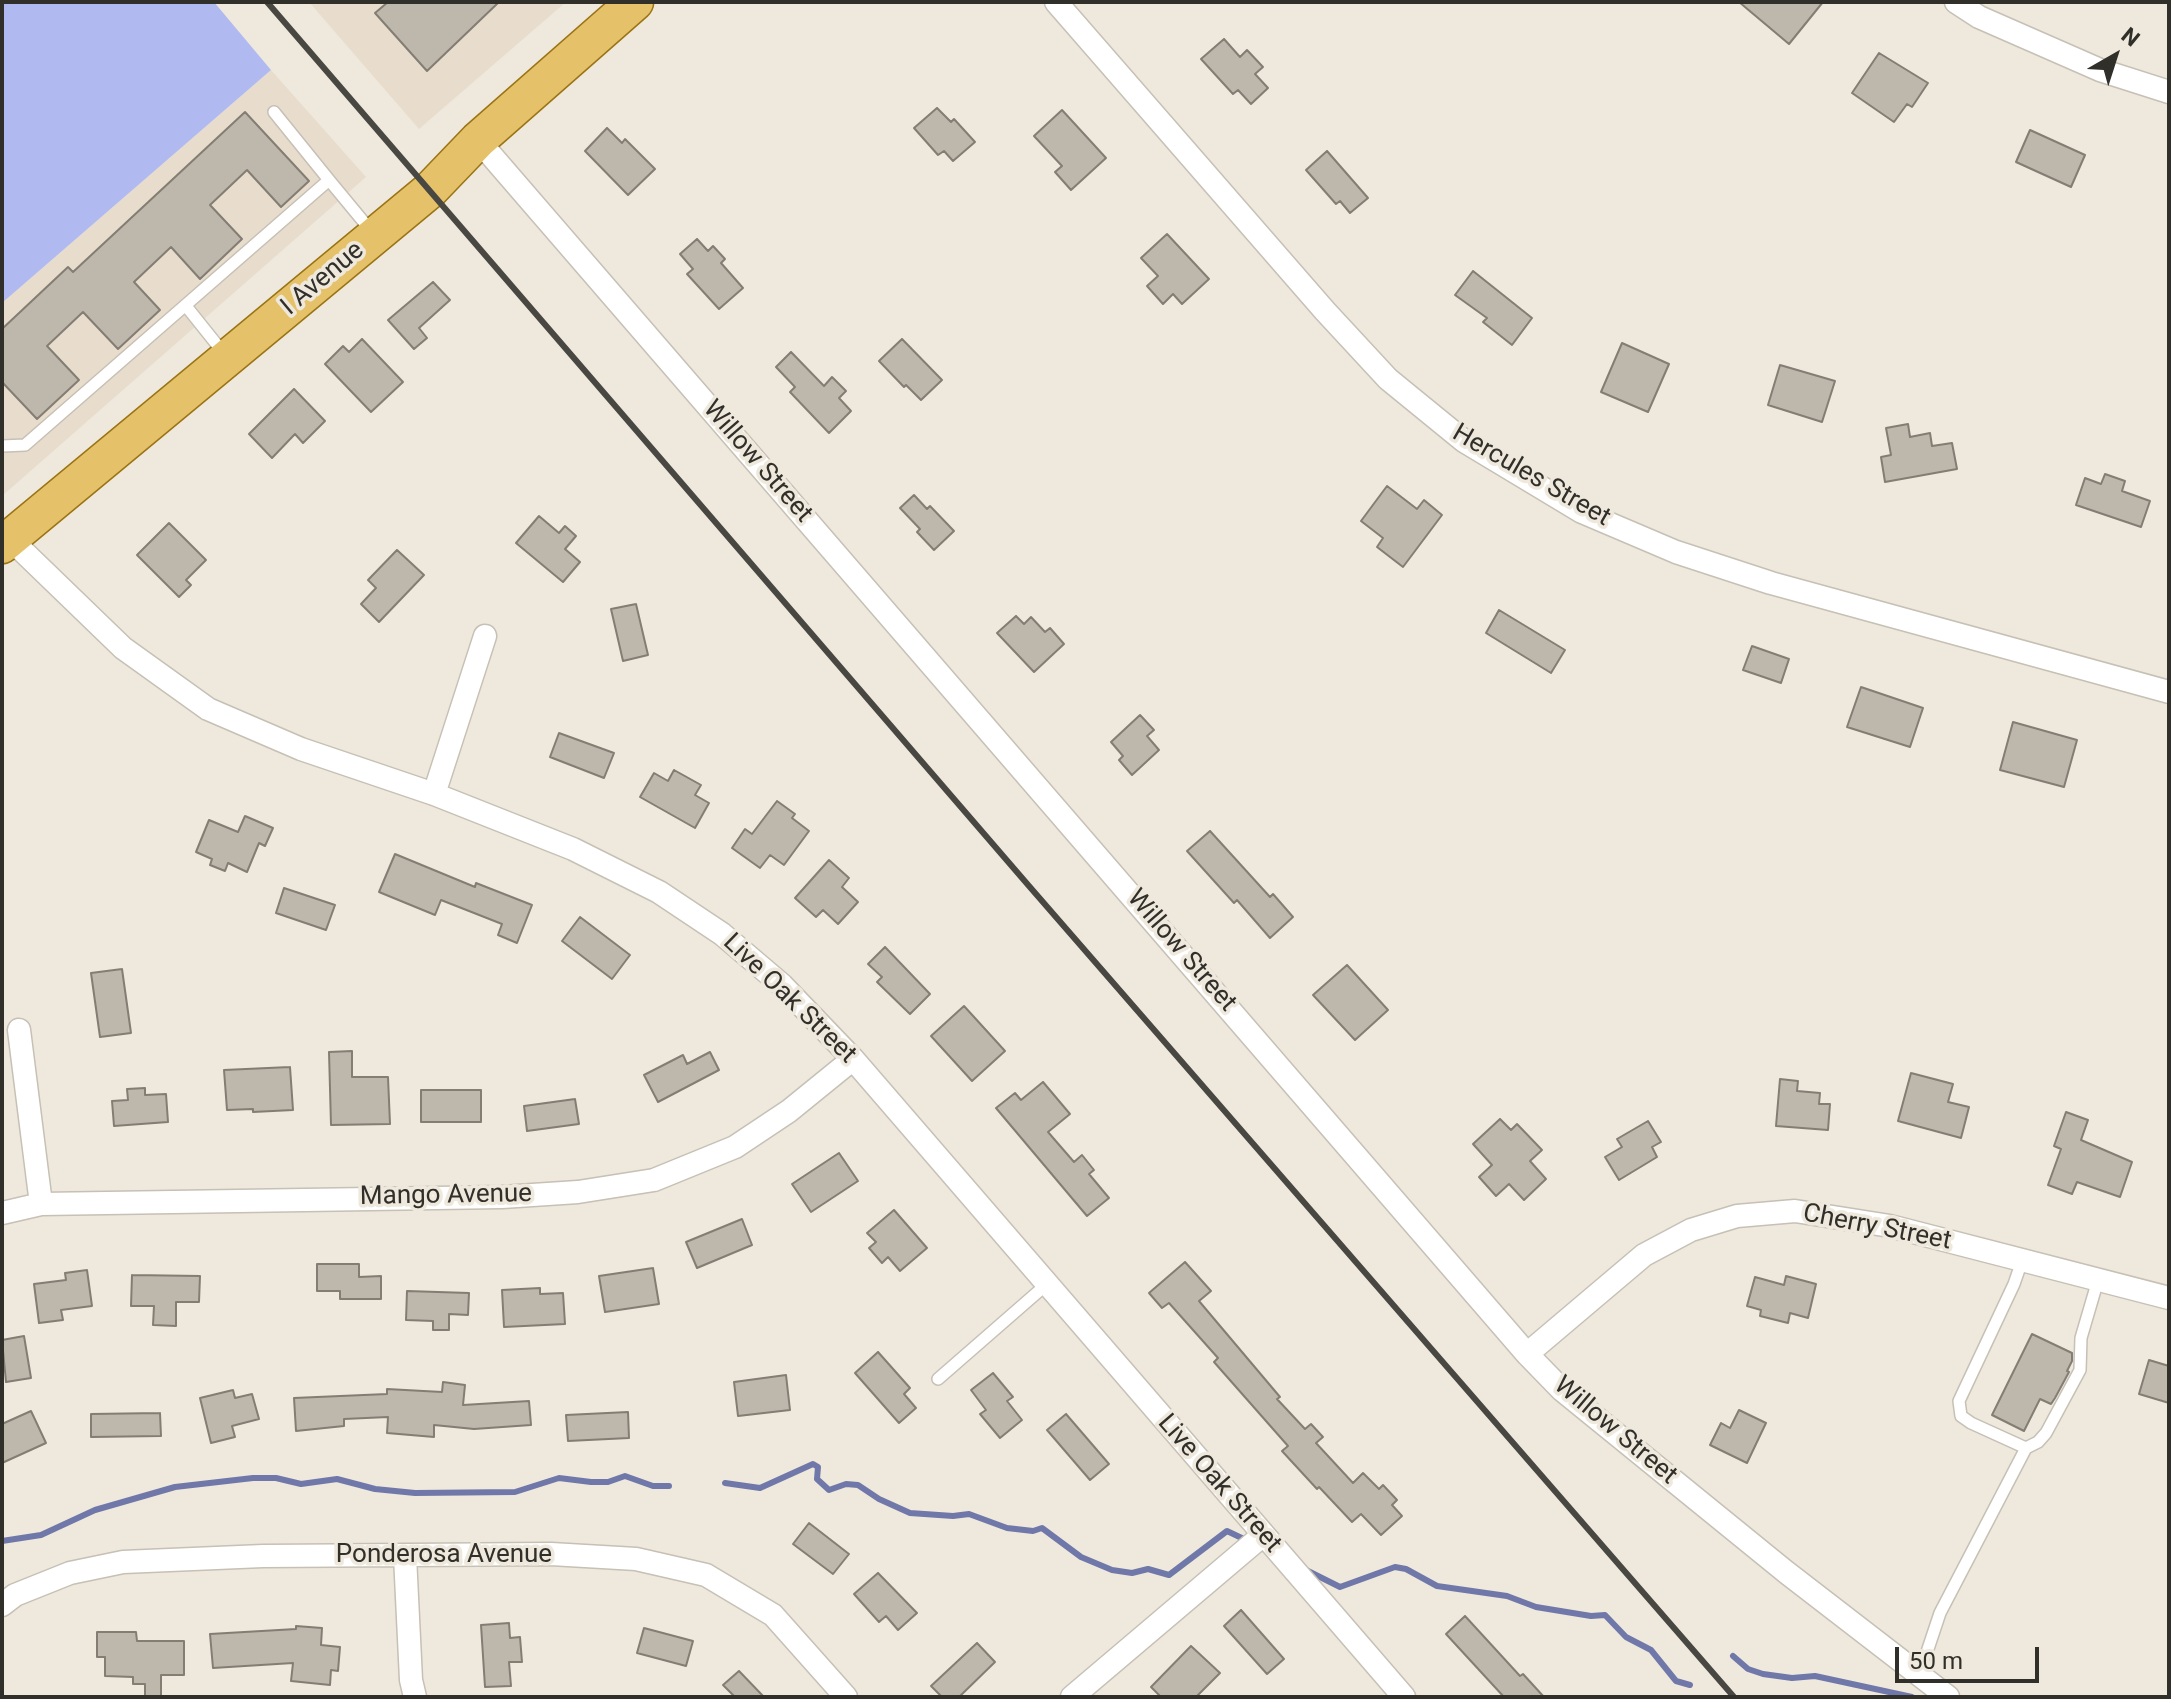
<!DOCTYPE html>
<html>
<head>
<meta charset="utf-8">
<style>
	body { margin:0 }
	#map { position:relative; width:2171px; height:1699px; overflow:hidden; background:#efe8dd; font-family:Roboto,sans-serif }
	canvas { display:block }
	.frame { position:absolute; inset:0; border:4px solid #312f2a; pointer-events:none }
	.north { position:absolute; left:2075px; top:16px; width:80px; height:80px; -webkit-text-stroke:6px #efe8dd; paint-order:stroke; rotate:39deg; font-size:22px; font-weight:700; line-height:32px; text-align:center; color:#312f2a }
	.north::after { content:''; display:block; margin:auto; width:28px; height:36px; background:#312f2a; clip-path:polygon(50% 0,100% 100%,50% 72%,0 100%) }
	.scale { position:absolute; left:1895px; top:1647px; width:144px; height:36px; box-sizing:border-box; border:4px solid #312f2a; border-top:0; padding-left:10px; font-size:24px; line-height:28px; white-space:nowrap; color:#312f2a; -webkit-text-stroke:6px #efe8dd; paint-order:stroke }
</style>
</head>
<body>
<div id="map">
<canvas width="2171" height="1699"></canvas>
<div class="frame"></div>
<div class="north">N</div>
<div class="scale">50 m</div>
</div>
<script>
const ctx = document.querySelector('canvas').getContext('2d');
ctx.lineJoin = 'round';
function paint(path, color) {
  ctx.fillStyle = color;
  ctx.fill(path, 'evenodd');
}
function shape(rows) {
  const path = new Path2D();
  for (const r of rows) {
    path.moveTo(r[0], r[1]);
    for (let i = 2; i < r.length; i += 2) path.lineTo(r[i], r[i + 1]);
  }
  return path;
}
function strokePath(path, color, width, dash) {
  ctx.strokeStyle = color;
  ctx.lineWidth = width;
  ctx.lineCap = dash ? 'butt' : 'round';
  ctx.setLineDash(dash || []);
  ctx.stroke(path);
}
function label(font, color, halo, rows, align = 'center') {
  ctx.font = font + ' Roboto,sans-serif';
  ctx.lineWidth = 7;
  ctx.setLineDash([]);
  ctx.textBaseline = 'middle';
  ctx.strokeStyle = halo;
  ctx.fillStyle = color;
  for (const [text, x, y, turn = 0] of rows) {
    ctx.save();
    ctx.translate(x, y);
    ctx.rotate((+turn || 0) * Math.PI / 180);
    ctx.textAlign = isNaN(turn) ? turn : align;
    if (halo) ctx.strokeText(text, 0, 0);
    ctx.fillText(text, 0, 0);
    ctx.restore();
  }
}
paint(shape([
	[309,2,566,2,419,129],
	[271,70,366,177,2,496,2,303]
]), '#e8ddcc');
paint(shape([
	[2,2,214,2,271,70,2,303]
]), '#b0baf0');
strokePath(shape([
	[725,1483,760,1488,813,1464,818,1467,817,1479,829,1490,846,1484,858,1485,879,1499,910,1513,953,1516,969,1514,1007,1528,1033,1531,1042,1528,1081,1557,1112,1570,1132,1573,1148,1569,1169,1575,1227,1531,1248,1541],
	[2,1541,41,1535,95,1510,175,1487,253,1478,276,1478,301,1484,337,1479,375,1489,415,1493,515,1492,559,1478,591,1482,608,1482,625,1476,653,1486,669,1486],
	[1304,1569,1340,1587,1395,1567,1406,1569,1437,1586,1507,1596,1536,1607,1591,1616,1605,1615,1626,1637,1651,1650,1676,1681,1690,1685],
	[1733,1656,1748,1669,1763,1674,1792,1678,1815,1676,1912,1697]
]), '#7078a9', 6);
const building = shape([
	[388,2,499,2,427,71,375,13,388,2],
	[1739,2,1823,2,1789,44,1739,2],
	[1224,39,1240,57,1247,50,1263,67,1255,74,1268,88,1251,104,1238,90,1233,94,1201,59,1224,39],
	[1879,53,1928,83,1912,107,1907,104,1894,122,1852,93,1879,53],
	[937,108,951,122,954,119,975,142,953,161,944,151,938,155,914,128,937,108],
	[1062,110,1106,158,1071,190,1055,172,1062,166,1034,136,1062,110],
	[245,112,309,181,281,207,247,170,210,205,242,239,200,279,171,247,134,282,160,310,118,349,83,312,47,346,79,380,37,419,2,382,2,329,68,267,73,272,245,112],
	[607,128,622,143,625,139,655,169,628,195,585,151,607,128],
	[2030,130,2085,155,2071,187,2016,162,2030,130],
	[1327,151,1368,198,1350,213,1340,201,1336,204,1306,170,1327,151],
	[1167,234,1209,279,1182,304,1173,294,1163,304,1147,286,1158,276,1141,258,1167,234],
	[697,239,708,251,713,246,725,259,721,263,743,288,719,309,687,274,693,269,680,254,697,239],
	[1473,271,1532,318,1512,345,1483,322,1487,318,1455,295,1473,271],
	[433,282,450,300,419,328,427,338,414,349,388,320,433,282],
	[362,339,403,382,371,412,325,364,343,346,349,352,362,339],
	[902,339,942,380,921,400,906,385,904,387,879,361,902,339],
	[1622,343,1669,364,1648,412,1601,392,1622,343],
	[791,352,824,386,832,377,846,391,839,398,851,411,829,433,790,392,795,387,776,367,791,352],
	[1780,365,1835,381,1822,422,1768,405,1780,365],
	[294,389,325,421,303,443,295,434,272,458,249,434,294,389],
	[1908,424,1910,437,1930,433,1932,446,1952,443,1957,469,1885,482,1881,457,1891,455,1886,428,1908,424],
	[2105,474,2125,481,2122,491,2150,501,2141,527,2076,505,2085,478,2101,484,2105,474],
	[1387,486,1417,509,1424,500,1442,515,1403,567,1377,547,1383,538,1361,521,1387,486],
	[914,495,927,509,930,506,954,531,934,550,917,532,920,529,900,508,914,495],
	[539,516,559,533,565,526,576,536,565,549,580,562,563,582,516,543,539,516],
	[169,523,206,560,186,580,191,585,179,597,137,555,169,523],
	[397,550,424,575,379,622,361,604,376,588,368,580,397,550],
	[636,604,648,655,623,661,611,609,636,604],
	[1499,610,1565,650,1551,673,1486,633,1499,610],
	[1016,616,1024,624,1031,617,1045,632,1050,628,1064,644,1034,672,997,633,1016,616],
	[1752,646,1789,659,1781,683,1743,670,1752,646],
	[1861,687,1923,708,1910,747,1847,727,1861,687],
	[1140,715,1154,730,1147,736,1159,750,1132,775,1119,760,1123,756,1111,742,1140,715],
	[2013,722,2077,740,2064,787,2000,770,2013,722],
	[559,733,614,753,604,778,550,757,559,733],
	[674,770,701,785,695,795,709,803,695,828,640,797,654,773,668,781,674,770],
	[777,801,795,814,792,818,809,831,784,865,770,855,760,868,732,848,745,829,752,834,777,801],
	[245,816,273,828,265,846,259,843,247,872,228,863,225,871,210,865,212,859,196,852,209,820,238,832,245,816],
	[1210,831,1270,897,1273,894,1293,917,1270,938,1237,900,1234,903,1187,851,1210,831],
	[395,854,475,887,476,883,532,905,517,943,498,935,502,924,441,900,435,915,379,892,395,854],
	[829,860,849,878,842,887,858,902,838,924,823,910,816,917,795,898,829,860],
	[284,888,335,905,326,930,276,913,284,888],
	[580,917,630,955,612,979,562,941,580,917],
	[885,947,930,994,910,1014,877,982,882,977,868,964,885,947],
	[1347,965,1388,1010,1355,1040,1313,995,1347,965],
	[122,969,131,1033,100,1037,91,973,122,969],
	[964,1006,1005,1051,972,1081,931,1036,964,1006],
	[352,1051,352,1077,388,1077,390,1124,331,1125,329,1052,352,1051],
	[710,1052,719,1070,658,1102,644,1075,683,1055,687,1064,710,1052],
	[290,1067,293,1110,253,1112,253,1109,227,1110,224,1070,290,1067],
	[1911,1073,1953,1084,1948,1102,1969,1107,1961,1138,1898,1121,1911,1073],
	[1780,1079,1798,1081,1797,1091,1820,1093,1819,1104,1830,1104,1828,1130,1776,1126,1780,1079],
	[1043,1082,1070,1114,1048,1132,1074,1162,1082,1155,1094,1170,1089,1174,1109,1198,1087,1216,996,1108,1015,1093,1021,1100,1043,1082],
	[145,1088,145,1095,166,1094,168,1122,114,1126,112,1101,128,1100,127,1089,145,1088],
	[421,1090,481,1090,481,1122,421,1122,421,1090],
	[575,1099,579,1124,527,1131,524,1106,575,1099],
	[2066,1112,2088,1120,2081,1140,2132,1162,2120,1197,2077,1182,2072,1194,2048,1185,2061,1149,2054,1146,2066,1112],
	[1500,1119,1511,1130,1517,1124,1542,1150,1530,1161,1546,1179,1524,1200,1509,1184,1496,1196,1479,1177,1492,1165,1473,1144,1500,1119],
	[1648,1121,1661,1142,1652,1147,1657,1157,1619,1180,1605,1157,1622,1147,1617,1139,1648,1121],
	[839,1153,858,1181,811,1212,792,1184,839,1153],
	[894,1210,927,1248,900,1271,888,1257,882,1263,869,1248,876,1242,867,1233,894,1210],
	[742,1219,752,1245,697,1268,686,1242,742,1219],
	[1185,1262,1211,1291,1199,1301,1280,1397,1277,1399,1305,1429,1311,1424,1323,1437,1316,1443,1353,1483,1363,1473,1379,1489,1383,1485,1397,1500,1392,1505,1402,1516,1381,1535,1361,1514,1352,1522,1319,1487,1317,1489,1282,1451,1288,1446,1214,1362,1218,1358,1169,1303,1162,1308,1149,1293,1185,1262],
	[317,1264,359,1264,359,1277,381,1276,381,1299,340,1299,340,1291,317,1291,317,1264],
	[653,1268,659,1304,605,1312,599,1276,653,1268],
	[87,1270,92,1306,61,1310,63,1320,39,1323,34,1284,66,1280,65,1273,87,1270],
	[132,1275,200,1276,199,1302,176,1302,176,1326,153,1325,154,1306,131,1306,132,1275],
	[1786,1276,1816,1284,1808,1318,1790,1313,1788,1323,1760,1316,1761,1310,1747,1306,1755,1277,1784,1285,1786,1276],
	[540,1288,540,1294,563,1293,565,1324,504,1327,502,1290,540,1288],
	[407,1291,469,1293,468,1315,449,1314,449,1330,433,1330,433,1321,406,1320,407,1291],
	[2032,1334,2072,1353,2072,1361,2067,1371,2069,1372,2055,1398,2051,1404,2040,1399,2024,1431,1992,1415,2032,1334],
	[24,1336,31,1378,6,1382,2,1340,24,1336],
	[878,1352,910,1388,904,1394,916,1408,899,1423,855,1373,878,1352],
	[2149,1360,2169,1366,2169,1403,2139,1394,2149,1360],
	[993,1373,1013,1397,1007,1401,1022,1420,1000,1438,980,1414,986,1410,971,1390,993,1373],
	[786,1375,790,1410,738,1416,734,1382,786,1375],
	[443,1382,465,1385,463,1405,529,1401,531,1425,474,1429,434,1425,434,1437,387,1433,388,1417,344,1419,344,1426,296,1431,294,1398,387,1394,387,1389,442,1392,443,1382],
	[233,1390,235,1398,252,1394,259,1419,232,1426,235,1437,211,1443,200,1398,233,1390],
	[1739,1410,1766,1423,1747,1463,1710,1445,1721,1423,1730,1428,1739,1410],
	[31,1411,46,1443,2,1463,2,1424,31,1411],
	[628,1412,629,1438,568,1441,566,1415,628,1412],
	[160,1413,161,1436,91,1437,91,1414,160,1413],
	[1066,1414,1109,1464,1090,1480,1047,1430,1066,1414],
	[809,1523,849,1554,833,1574,793,1544,809,1523],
	[878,1573,917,1613,898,1630,886,1616,879,1622,854,1594,878,1573],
	[1241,1610,1284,1659,1267,1674,1224,1626,1241,1610],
	[1465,1616,1520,1676,1523,1674,1544,1697,1504,1697,1446,1634,1465,1616],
	[509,1623,510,1638,520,1637,522,1662,509,1662,511,1686,485,1687,481,1625,509,1623],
	[296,1626,322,1628,321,1645,340,1647,338,1671,331,1670,330,1685,291,1681,293,1663,213,1668,210,1634,296,1629,296,1626],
	[644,1628,693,1641,686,1666,637,1653,644,1628],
	[97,1632,136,1632,137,1641,184,1641,184,1675,161,1675,161,1696,145,1696,145,1684,133,1684,133,1677,105,1676,105,1657,97,1657,97,1632],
	[977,1643,995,1662,959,1697,942,1697,931,1686,977,1643],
	[1191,1646,1220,1673,1196,1697,1161,1697,1151,1687,1191,1646],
	[739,1671,764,1697,735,1697,723,1685,739,1671]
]);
paint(building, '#bdb7ac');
strokePath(building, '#837d73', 2);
const service = shape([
	[329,180,372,232],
	[186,306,226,356],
	[2,446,25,445,329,180,274,112],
	[2022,1261,2014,1284,1959,1401,1961,1416,1971,1423,2026,1448,2038,1442,2046,1433,2080,1370,2081,1338,2098,1280],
	[938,1379,1047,1284],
	[1914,1671,1927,1652,1940,1613,2026,1448]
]);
const minor = shape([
	[1056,2,1325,311,1388,379,1464,441,1582,512,1676,552,1771,583,2169,692],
	[1956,2,1979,17,2100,70,2169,92],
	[478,140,1527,1354,1562,1390,1786,1572,1948,1697],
	[3,532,123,648,208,709,301,749,434,794,573,849,659,892,722,934,782,985,853,1059,1404,1697],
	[434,794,485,636],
	[19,1030,41,1204],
	[2,1213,41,1204,502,1197,578,1192,654,1180,735,1147,789,1111,853,1059],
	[1527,1354,1644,1255,1691,1230,1737,1216,1795,1211,1890,1226,2169,1298],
	[405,1556,411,1680,415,1697],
	[2,1605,15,1595,70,1573,123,1562,263,1556,551,1554,636,1559,706,1575,773,1615,846,1697],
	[1072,1697,1263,1535]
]);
const primary = shape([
	[2,545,430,190,478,140,635,2]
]);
strokePath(service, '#c6c0b5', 14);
strokePath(minor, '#c6c0b5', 25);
strokePath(primary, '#9a7312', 39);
strokePath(service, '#fff', 11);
strokePath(minor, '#fff', 22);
strokePath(primary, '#e5c169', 36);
strokePath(shape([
	[267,2,1029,886,1734,1697]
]), '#494741', 6);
label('26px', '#312f2a', '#efe8dd', [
	["I Avenue",323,279,-40],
	["Willow Street",757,462,49],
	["Hercules Street",1531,476,30],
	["Willow Street",1181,951,49],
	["Live Oak Street",789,999,44],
	["Mango Avenue",446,1196,-1],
	["Cherry Street",1877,1228,11],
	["Willow Street",1615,1431,40],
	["Live Oak Street",1219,1484,49],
	["Ponderosa Avenue",444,1555]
]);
</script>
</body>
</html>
